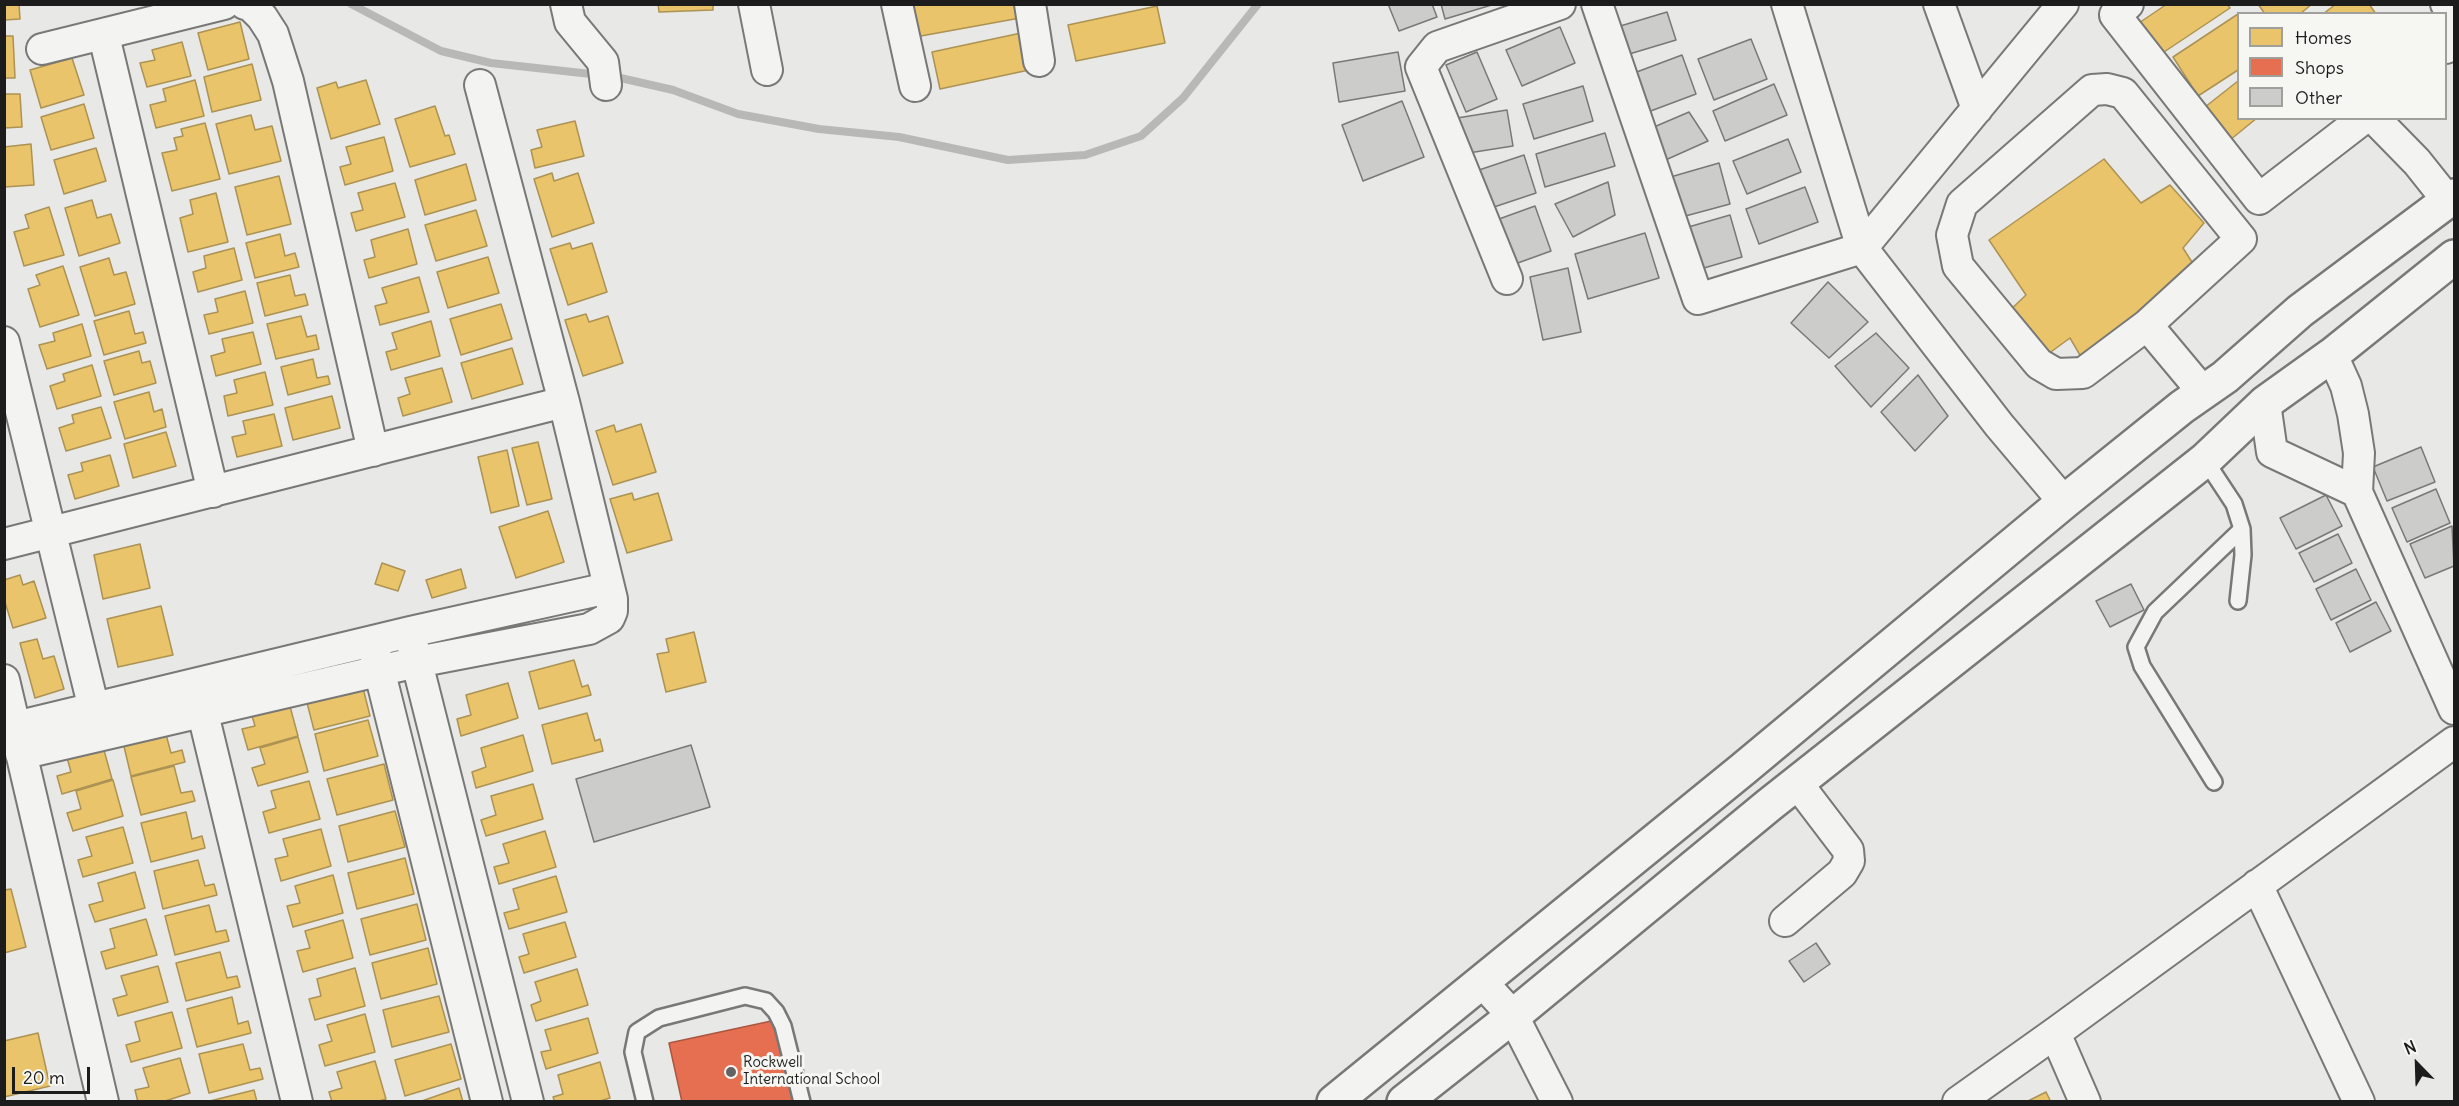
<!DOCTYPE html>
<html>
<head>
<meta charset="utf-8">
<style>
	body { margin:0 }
	#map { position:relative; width:2459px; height:1106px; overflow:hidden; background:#e8e8e6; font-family:Delius,sans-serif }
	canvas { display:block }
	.frame { position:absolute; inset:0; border:6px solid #1c1c1c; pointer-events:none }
	.legend { position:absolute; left:2237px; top:12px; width:210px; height:108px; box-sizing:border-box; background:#f6f6f2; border:2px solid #9f9f9c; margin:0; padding:8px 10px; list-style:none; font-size:18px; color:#1c1c1c }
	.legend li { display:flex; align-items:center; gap:12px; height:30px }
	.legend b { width:30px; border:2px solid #9f9f9c }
	.north { position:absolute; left:2387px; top:1034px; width:60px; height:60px; -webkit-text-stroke:4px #f6f6f2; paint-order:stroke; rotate:337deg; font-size:16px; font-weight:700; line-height:24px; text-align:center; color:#1c1c1c }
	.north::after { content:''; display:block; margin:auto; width:21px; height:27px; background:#1c1c1c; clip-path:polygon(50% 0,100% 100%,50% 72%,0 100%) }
	.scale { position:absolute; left:12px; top:1067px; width:78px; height:27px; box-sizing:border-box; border:3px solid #1c1c1c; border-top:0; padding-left:8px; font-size:18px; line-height:21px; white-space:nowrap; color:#1c1c1c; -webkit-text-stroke:4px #f6f6f2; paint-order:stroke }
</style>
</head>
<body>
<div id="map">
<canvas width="2459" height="1106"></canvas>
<div class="frame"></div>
<ul class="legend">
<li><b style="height:16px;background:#e9c46a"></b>Homes</li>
<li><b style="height:16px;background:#e76f51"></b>Shops</li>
<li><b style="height:16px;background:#ccccca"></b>Other</li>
</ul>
<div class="north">N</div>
<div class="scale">20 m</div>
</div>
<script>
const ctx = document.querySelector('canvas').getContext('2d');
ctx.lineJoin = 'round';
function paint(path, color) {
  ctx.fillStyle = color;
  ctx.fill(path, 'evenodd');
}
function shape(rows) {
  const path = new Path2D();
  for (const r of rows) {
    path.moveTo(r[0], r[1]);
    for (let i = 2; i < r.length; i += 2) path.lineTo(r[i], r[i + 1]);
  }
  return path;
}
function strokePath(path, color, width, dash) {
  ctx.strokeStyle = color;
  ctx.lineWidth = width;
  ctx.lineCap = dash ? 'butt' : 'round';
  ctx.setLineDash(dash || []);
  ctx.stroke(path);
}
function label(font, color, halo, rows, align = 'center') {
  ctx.font = font + ' Delius,sans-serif';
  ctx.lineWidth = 6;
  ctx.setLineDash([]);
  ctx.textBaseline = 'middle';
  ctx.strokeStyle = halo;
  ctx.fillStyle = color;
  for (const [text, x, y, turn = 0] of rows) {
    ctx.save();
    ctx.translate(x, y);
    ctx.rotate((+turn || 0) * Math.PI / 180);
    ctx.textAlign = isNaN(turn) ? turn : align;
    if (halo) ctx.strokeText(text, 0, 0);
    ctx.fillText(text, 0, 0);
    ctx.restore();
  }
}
const homes = shape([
	[4,4,19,4,20,19,4,20,4,4],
	[658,4,713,4,713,10,659,12,658,4],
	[904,4,1018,4,1020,18,910,38,904,4],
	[2167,4,2227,4,2230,8,2155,58,2133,27,2167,4],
	[2258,4,2312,4,2300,14,2265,14,2258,4],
	[2336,4,2369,4,2376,14,2323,14,2336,4],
	[1157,6,1165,43,1076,61,1068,25,1157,6],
	[2238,14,2238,70,2198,96,2173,57,2238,14],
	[240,22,249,59,208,70,198,33,240,22],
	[1021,33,1029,70,940,89,932,52,1021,33],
	[4,36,13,36,15,78,4,78,4,36],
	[182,42,191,76,147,87,140,63,155,60,152,50,182,42],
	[72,58,84,95,41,108,30,70,72,58],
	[252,64,261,100,212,112,204,77,252,64],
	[195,80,204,116,156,128,150,105,166,101,163,89,195,80],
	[366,80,380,124,331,139,317,88,336,82,338,88,366,80],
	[2238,81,2238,118,2257,118,2230,140,2205,107,2238,81],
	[4,94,20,94,22,127,4,128,4,94],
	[84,104,94,138,51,150,41,117,84,104],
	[435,106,445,136,449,135,455,154,410,167,395,119,435,106],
	[251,115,255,130,272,126,281,161,229,174,216,124,251,115],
	[575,121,584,156,535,168,531,150,542,147,537,130,575,121],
	[205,123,220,179,172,191,162,153,177,150,174,138,183,136,181,129,205,123],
	[384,137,393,171,345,185,340,167,351,164,346,147,384,137],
	[31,144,34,185,4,187,4,147,31,144],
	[96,148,106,181,64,194,54,160,96,148],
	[2104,159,2141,203,2170,185,2204,223,2183,248,2197,270,2084,362,2070,338,2044,357,2006,314,2026,295,1989,240,2104,159],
	[466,164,476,200,425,215,415,180,466,164],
	[552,173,554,181,578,173,594,223,552,237,534,179,552,173],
	[279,176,291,224,247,235,235,187,279,176],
	[395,183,405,217,356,231,351,213,363,210,358,193,395,183],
	[216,193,228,242,188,252,180,218,193,214,190,200,216,193],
	[92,200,97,218,111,214,120,243,79,256,65,208,92,200],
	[49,207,64,255,24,266,14,232,29,228,25,215,49,207],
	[476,210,487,246,436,261,425,225,476,210],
	[408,229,417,264,369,278,364,260,375,257,371,240,408,229],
	[280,234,285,256,295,253,299,267,255,278,246,243,280,234],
	[570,243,572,249,592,243,607,292,568,305,550,249,570,243],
	[234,248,242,280,198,292,193,272,206,268,204,256,234,248],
	[488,257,499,293,448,308,437,272,488,257],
	[109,258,114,275,126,272,135,304,95,316,80,267,109,258],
	[63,266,79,315,40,327,28,289,40,285,36,275,63,266],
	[290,275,295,296,305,294,308,305,265,316,257,283,290,275],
	[419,277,429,312,380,325,375,306,387,303,382,288,419,277],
	[245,291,253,323,209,334,204,315,218,312,215,299,245,291],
	[501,304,512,339,461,355,450,319,501,304],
	[129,311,135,334,143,332,146,343,104,355,94,321,129,311],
	[586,314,589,322,608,316,623,363,583,376,565,320,586,314],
	[301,316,307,337,316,335,319,349,276,359,267,324,301,316],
	[431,321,440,356,391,370,386,352,397,349,392,333,431,321],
	[82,324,91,356,47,369,39,345,55,341,53,333,82,324],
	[253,332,261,364,216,376,211,356,225,352,222,339,253,332],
	[512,348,523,384,472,399,461,363,512,348],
	[139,351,142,363,150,361,156,383,114,395,104,361,139,351],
	[313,359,317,378,328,376,330,384,288,395,281,367,313,359],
	[92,365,101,396,57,409,50,386,65,381,63,374,92,365],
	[442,368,452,402,403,416,398,398,410,394,405,378,442,368],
	[265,372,273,405,228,416,224,396,237,393,234,380,265,372],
	[149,392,154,412,162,409,166,427,125,439,114,402,149,392],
	[332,396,340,428,293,440,285,408,332,396],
	[101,407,111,438,66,451,59,428,74,423,72,415,101,407],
	[274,414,282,446,237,457,232,437,246,434,243,421,274,414],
	[641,424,656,472,613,485,596,431,614,425,616,432,641,424],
	[166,432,176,466,133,478,124,444,166,432],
	[538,442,552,499,527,505,512,448,538,442],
	[507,450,519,506,491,513,478,457,507,450],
	[110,455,119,486,75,499,68,475,83,471,81,463,110,455],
	[632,493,634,500,658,493,672,540,627,553,610,499,632,493],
	[548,511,564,562,516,578,499,527,548,511],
	[140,544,150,588,103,599,94,555,140,544],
	[382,563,405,571,398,591,375,584,382,563],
	[461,569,466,588,432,598,426,580,461,569],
	[20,575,23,585,34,581,46,618,13,628,4,599,4,580,20,575],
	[161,606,173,655,118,667,107,619,161,606],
	[694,632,706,682,666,692,657,654,669,652,666,639,694,632],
	[37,639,43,659,54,656,64,689,35,698,20,643,37,639],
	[574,660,582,687,588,685,591,695,539,709,529,672,574,660],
	[361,680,370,716,314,730,305,695,361,680],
	[508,683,518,718,461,736,457,719,471,715,466,695,508,683],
	[288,699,298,736,248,750,242,729,255,726,250,709,288,699],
	[587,713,595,741,600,739,603,751,552,764,542,725,587,713],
	[368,720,378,756,324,771,315,734,368,720],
	[164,727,171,753,182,750,185,762,131,776,122,738,164,727],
	[523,735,533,771,476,788,472,772,486,767,481,748,523,735],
	[298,737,308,772,258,786,252,768,265,764,260,748,298,737],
	[102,743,112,779,62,794,57,776,71,772,66,754,102,743],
	[384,764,393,800,337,815,327,779,384,764],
	[174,766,181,793,192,791,195,801,141,815,131,777,174,766],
	[113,780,123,816,73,831,67,813,81,809,76,791,113,780],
	[309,781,320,819,269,833,263,812,276,808,271,791,309,781],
	[533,784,543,819,486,836,481,820,496,815,491,796,533,784],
	[395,811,405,847,348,862,339,826,395,811],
	[186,812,192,839,202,836,205,848,151,862,141,823,186,812],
	[123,827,133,863,83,877,78,860,92,856,86,837,123,827],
	[321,829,331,866,281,881,275,859,288,856,283,839,321,829],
	[545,831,556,867,499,884,494,867,509,863,503,844,545,831],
	[405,858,414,894,357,909,348,873,405,858],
	[198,860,205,886,214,884,217,895,163,909,154,871,198,860],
	[135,872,145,908,95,922,89,905,103,901,98,883,135,872],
	[333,875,343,913,293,927,287,906,300,903,295,886,333,875],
	[556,876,567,912,509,929,504,913,519,909,513,889,556,876],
	[11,889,26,947,4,953,4,890,11,889],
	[417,904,426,940,370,955,361,919,417,904],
	[209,905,216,932,226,930,229,941,175,955,165,916,209,905],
	[146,919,157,955,106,969,101,952,115,948,110,929,146,919],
	[343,920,353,958,303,972,297,951,310,948,305,931,343,920],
	[565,922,576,957,524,973,519,957,529,954,523,934,565,922],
	[428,948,437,984,381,999,372,963,428,948],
	[220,952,227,978,237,976,240,987,186,1001,176,963,220,952],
	[158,966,168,1002,118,1016,113,999,127,995,121,976,158,966],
	[355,968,365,1006,315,1020,309,999,321,996,317,979,355,968],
	[577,969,588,1005,536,1021,531,1005,541,1001,535,982,577,969],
	[439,996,449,1032,392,1047,383,1010,439,996],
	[232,997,238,1024,248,1021,251,1033,197,1047,187,1009,232,997],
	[172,1012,182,1048,131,1062,126,1045,140,1041,135,1022,172,1012],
	[365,1014,375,1052,325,1066,319,1045,332,1041,327,1025,365,1014],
	[588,1018,598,1053,546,1069,541,1052,551,1050,545,1030,588,1018],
	[38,1033,50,1086,4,1097,4,1041,38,1033],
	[243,1044,250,1070,260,1068,263,1079,209,1093,199,1054,243,1044],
	[451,1044,461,1079,405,1096,395,1060,451,1044],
	[180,1058,190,1093,162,1102,138,1102,135,1090,149,1087,143,1068,180,1058],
	[375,1061,386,1099,376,1102,332,1102,329,1092,342,1088,337,1072,375,1061],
	[600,1062,610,1098,597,1102,555,1102,553,1097,563,1094,558,1075,600,1062],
	[459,1088,463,1102,419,1102,459,1088],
	[254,1090,257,1102,210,1102,210,1101,254,1090],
	[2046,1092,2051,1102,2026,1102,2046,1092]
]);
paint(homes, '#e9c46a');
strokePath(homes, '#ac9253', 1.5);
const shops = shape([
	[776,1020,793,1102,682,1102,669,1043,776,1020]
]);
paint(shops, '#e76f51');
strokePath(shops, '#aa5641', 1.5);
strokePath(shape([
	[351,4,441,51,491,63,600,75],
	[612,76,673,90,738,114,819,129,899,137,1008,160,1085,155,1141,136,1183,98,1258,4]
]), '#b8b8b6', 8);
const building = shape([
	[1388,4,1432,4,1437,17,1399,31,1388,4],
	[1441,4,1495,4,1445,19,1441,4],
	[1667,12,1676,40,1626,55,1617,27,1667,12],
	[1560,27,1575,63,1522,86,1506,50,1560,27],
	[1751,39,1767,79,1714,100,1698,59,1751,39],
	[1398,52,1405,91,1339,102,1333,63,1398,52],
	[1477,52,1497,99,1466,112,1446,65,1477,52],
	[1682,55,1696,94,1648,112,1634,73,1682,55],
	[1774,84,1787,115,1725,141,1713,111,1774,84],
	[1583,86,1593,121,1534,139,1523,104,1583,86],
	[1402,101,1424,157,1363,181,1342,125,1402,101],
	[1507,110,1513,146,1462,154,1457,118,1507,110],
	[1689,112,1708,141,1661,162,1647,130,1689,112],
	[1605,133,1615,166,1545,187,1536,154,1605,133],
	[1788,139,1801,172,1747,194,1733,161,1788,139],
	[1524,155,1536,193,1488,209,1476,171,1524,155],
	[1719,163,1730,204,1678,218,1667,178,1719,163],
	[1608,182,1615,215,1573,237,1555,204,1608,182],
	[1805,187,1818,222,1759,244,1746,209,1805,187],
	[1535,206,1551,251,1515,264,1499,219,1535,206],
	[1730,215,1742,257,1697,270,1685,228,1730,215],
	[1645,233,1659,278,1588,299,1575,254,1645,233],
	[1568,268,1581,332,1543,340,1530,277,1568,268],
	[1828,282,1868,322,1829,358,1791,323,1828,282],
	[1876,333,1909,368,1871,407,1835,366,1876,333],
	[1918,375,1948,416,1915,451,1881,412,1918,375],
	[2421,447,2435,482,2387,501,2373,467,2421,447],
	[2436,489,2450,523,2407,542,2392,508,2436,489],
	[2326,495,2342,526,2296,549,2280,518,2326,495],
	[2452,526,2454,566,2425,578,2410,544,2452,526],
	[2338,534,2352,563,2314,582,2299,553,2338,534],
	[2356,569,2371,600,2331,620,2316,589,2356,569],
	[2131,584,2144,610,2110,627,2096,601,2131,584],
	[2376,602,2391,631,2350,652,2336,623,2376,602],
	[691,745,710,807,594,842,576,779,691,745],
	[1816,943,1830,964,1804,982,1789,961,1816,943]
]);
paint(building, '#ccccca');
strokePath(building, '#787877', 1.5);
const service = shape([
	[2205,460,2234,504,2242,529,2243,555,2238,601],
	[2214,782,2142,666,2136,647,2155,612,2242,529],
	[645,1102,633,1052,637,1032,659,1018,745,996,766,1001,776,1012,783,1026,802,1102]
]);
const minor = shape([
	[245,4,250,5,262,17,273,34,288,81,373,451],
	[566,4,570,22,603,62,606,85],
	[754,4,767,70],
	[897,4,915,86],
	[1030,4,1039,61],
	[1597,4,1698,299,1862,248,2063,4],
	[1787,4,1862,248,1999,425,2064,502],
	[1939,4,1977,109],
	[2128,4,2115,15,2259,199,2364,118],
	[2446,4,2454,17],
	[104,36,213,492],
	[2446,48,2454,41],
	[42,49,224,4],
	[2107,89,2123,93,2241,239,2147,325,2083,373,2056,374,2039,364,1958,266,1952,235,1962,204,2092,90,2107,89],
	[2374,118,2417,162,2448,201],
	[1507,279,1421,67,1437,47,1560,4],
	[2147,325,2203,392],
	[4,342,94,709],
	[2332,355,2346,386,2353,414,2359,453,2357,492],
	[2265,403,2272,452,2357,492,2454,709],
	[4,544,564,402],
	[412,643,528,1102],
	[375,653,487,1102],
	[4,680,103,1102],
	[198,693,297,1102],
	[15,727,410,632,608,588],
	[21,754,417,662,589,629,609,618,612,611,612,599,564,402,480,85],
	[2257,885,2359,1102],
	[1785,921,1842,873,1849,861,1848,850,1797,783],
	[1482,982,1513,1016,1557,1102],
	[2055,1033,2085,1102],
	[1958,1102,2055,1033,2454,742]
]);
const primary = shape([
	[1334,1102,1742,770,2064,502,2182,407,2225,377,2300,311,2454,196],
	[1404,1102,1513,1016,1769,805,2205,460,2265,403,2332,355,2454,257]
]);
strokePath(service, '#787877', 20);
strokePath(minor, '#787877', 34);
strokePath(primary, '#787877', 38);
strokePath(service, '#f3f3f1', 15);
strokePath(minor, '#f3f3f1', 30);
strokePath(primary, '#f3f3f1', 33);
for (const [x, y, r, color] of [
	[731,1072,6,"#636363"]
]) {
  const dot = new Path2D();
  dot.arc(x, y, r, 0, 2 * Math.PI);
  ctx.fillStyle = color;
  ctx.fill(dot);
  strokePath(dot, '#f6f6f2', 2);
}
label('15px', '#1c1c1c', '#f6f6f2', [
	["Rockwell",743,1063],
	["International School",743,1080]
], 'left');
</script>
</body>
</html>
